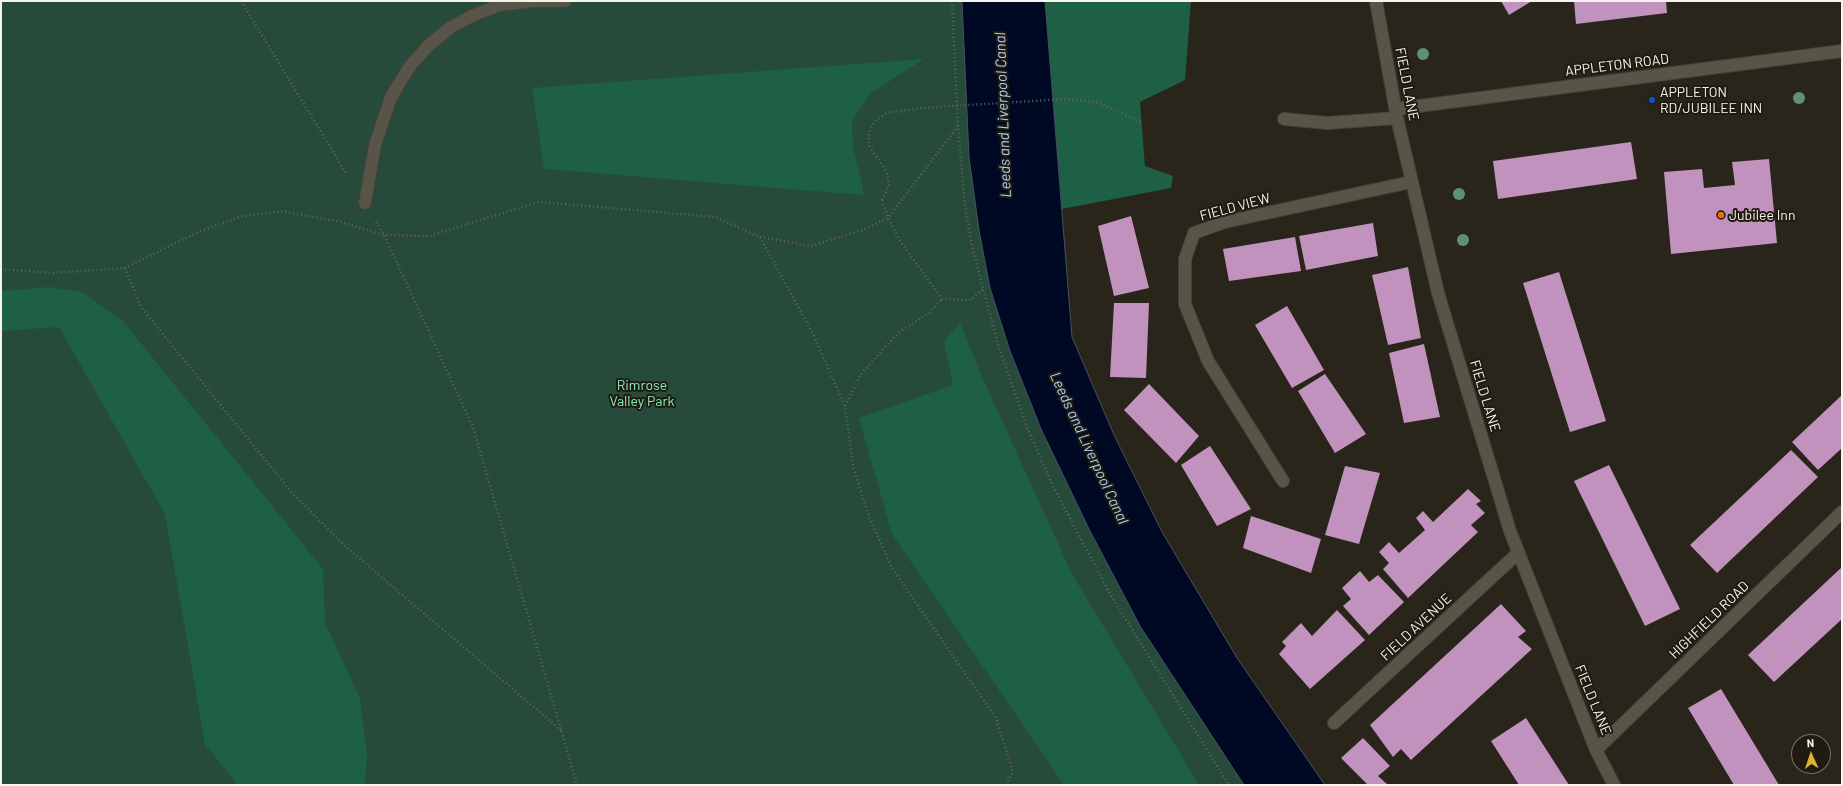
<!DOCTYPE html>
<html>
<head>
<meta charset="utf-8">
<style>
	body { margin:0 }
	#map { position:relative; width:1843px; height:786px; overflow:hidden; background:#29251a; font-family:Barlow,sans-serif }
	canvas { display:block }
	.frame { position:absolute; inset:0; border:2px solid #f7f4ed; pointer-events:none }
	.north { position:absolute; left:1791px; top:734px; width:40px; height:40px; box-sizing:border-box; background:#1f1b11; border:1px solid #757269; border-radius:50%; rotate:357deg; font-size:11px; font-weight:700; line-height:16px; text-align:center; color:#f7f4ed }
	.north::after { content:''; display:block; margin:auto; width:14px; height:18px; background:#e3ae35; clip-path:polygon(50% 0,100% 100%,50% 72%,0 100%) }
</style>
</head>
<body>
<div id="map">
<canvas width="1843" height="786"></canvas>
<div class="frame"></div>
<div class="north">N</div>
</div>
<script>
const ctx = document.querySelector('canvas').getContext('2d');
ctx.lineJoin = 'round';
function paint(path, color) {
  ctx.fillStyle = color;
  ctx.fill(path, 'evenodd');
}
function shape(rows) {
  const path = new Path2D();
  for (const r of rows) {
    path.moveTo(r[0], r[1]);
    for (let i = 2; i < r.length; i += 2) path.lineTo(r[i], r[i + 1]);
  }
  return path;
}
function strokePath(path, color, width, dash) {
  ctx.strokeStyle = color;
  ctx.lineWidth = width;
  ctx.lineCap = dash ? 'butt' : 'round';
  ctx.setLineDash(dash || []);
  ctx.stroke(path);
}
function label(font, color, halo, rows, align = 'center') {
  ctx.font = font + ' Barlow,sans-serif';
  ctx.lineWidth = 4;
  ctx.setLineDash([]);
  ctx.textBaseline = 'middle';
  ctx.strokeStyle = halo;
  ctx.fillStyle = color;
  for (const [text, x, y, turn = 0] of rows) {
    ctx.save();
    ctx.translate(x, y);
    ctx.rotate((+turn || 0) * Math.PI / 180);
    ctx.textAlign = isNaN(turn) ? turn : align;
    if (halo) ctx.strokeText(text, 0, 0);
    ctx.fillText(text, 0, 0);
    ctx.restore();
  }
}
paint(shape([
	[1,1,1005,1,1027,301,1283,785,1,785]
]), '#264b3b');
paint(shape([
	[1045,1,1191,1,1185,80,1140,102,1145,166,1173,176,1171,188,1062,209],
	[924,59,871,93,852,120,853,146,864,195,544,169,532,88],
	[49,287,82,292,123,321,323,569,325,623,360,698,367,753,365,785,238,785,205,744,165,514,59,327,1,331,1,291],
	[960,323,982,377,1072,574,1199,785,1064,785,892,534,859,418,953,385,944,342]
]), '#1d6045');
const water = shape([
	[962,1,1045,1,1072,337,1114,435,1162,532,1237,658,1325,785,1244,785,1140,626,1089,529,1041,429,1010,351,990,288,979,230,969,157,962,1]
]);
paint(water, '#000924');
strokePath(water, '#4a5060', 1);
paint(shape([
	[1501,1,1532,1,1509,15],
	[1574,1,1666,1,1667,13,1576,24],
	[1631,142,1637,179,1498,199,1493,161],
	[1769,159,1777,243,1671,254,1664,172,1702,169,1704,188,1735,185,1732,162],
	[1131,216,1149,288,1114,296,1098,226],
	[1373,223,1378,256,1306,270,1299,236],
	[1295,237,1301,271,1229,281,1223,249],
	[1408,267,1421,338,1388,345,1372,275],
	[1559,272,1606,421,1570,432,1523,283],
	[1114,303,1149,303,1146,378,1110,377],
	[1287,306,1324,370,1292,388,1255,325],
	[1424,344,1440,417,1404,423,1389,353],
	[1325,374,1366,434,1335,453,1298,391],
	[1149,384,1199,436,1176,463,1124,410],
	[1842,395,1842,448,1818,470,1792,442],
	[1210,446,1251,509,1217,526,1181,465],
	[1791,450,1818,477,1717,573,1690,545],
	[1609,465,1680,609,1645,626,1574,481],
	[1345,466,1380,473,1359,544,1325,535],
	[1468,489,1481,501,1476,504,1485,513,1471,525,1478,532,1408,598,1383,569,1389,563,1379,552,1389,542,1399,553,1425,530,1416,518,1423,511,1433,522],
	[1251,516,1321,539,1311,573,1243,548],
	[1842,567,1842,619,1774,682,1748,655],
	[1360,571,1369,582,1378,575,1404,602,1369,635,1343,606,1351,599,1342,588],
	[1501,604,1526,631,1518,637,1532,649,1411,760,1401,749,1393,757,1370,725],
	[1337,610,1365,640,1310,689,1279,654,1286,646,1282,642,1301,623,1312,636],
	[1721,689,1779,785,1734,785,1688,708],
	[1526,718,1569,785,1519,785,1491,741],
	[1363,738,1390,766,1378,776,1388,785,1368,785,1341,758]
]), '#c092bd');
const lane = shape([
	[1284,119,1328,123,1397,118],
	[365,203,375,145,391,97,410,66,429,45,451,27,474,15,500,5,534,1,565,1]
]);
const street = shape([
	[1376,1,1397,118,1438,293,1510,531,1596,750,1614,785],
	[1396,109,1842,51],
	[1283,481,1208,361,1185,304,1185,259,1194,233,1225,222,1411,182],
	[1334,723,1518,553],
	[1596,750,1842,512]
]);
strokePath(lane, '#444138', 14);
strokePath(street, '#444138', 14);
strokePath(shape([
	[241,1,346,173],
	[952,1,958,126,965,205,972,246,998,345,1028,430,1053,486,1110,594,1229,785],
	[882,200,888,218,900,241,942,299,971,300,984,288],
	[376,222,384,235,473,427,577,785],
	[760,237,813,334,845,406,853,466,869,517,892,568,996,718,1013,772,1006,785],
	[125,268,141,307,292,493,344,545,562,731],
	[1,269,51,273,125,268,196,233,239,217,281,211,341,222,384,235,429,236,539,202,715,217,760,237,811,246,863,230,888,218,958,126],
	[845,406,861,374,898,333,929,313,942,299]
]), '#68645a', 2.5, [1, 3]);
strokePath(lane, '#595448', 12);
strokePath(street, '#595448', 12);
strokePath(shape([
	[882,200,889,185,887,172,869,146,869,133,875,121,887,113,923,108,1063,99,1097,102,1141,122]
]), '#68645a', 2.5, [1, 3]);
ctx.fillStyle = '#5f9174';
for (const [x, y] of [
	[1423,54],
	[1799,98],
	[1459,194],
	[1463,240]
]) {
  ctx.beginPath();
  ctx.arc(x, y, 6, 0, 2 * Math.PI);
  ctx.fill();
}
for (const [x, y, r, color] of [
	[1652,100,4,"#1a4fb4"],
	[1721,215,4,"#e8710a"]
]) {
  const dot = new Path2D();
  dot.arc(x, y, r, 0, 2 * Math.PI);
  ctx.fillStyle = color;
  ctx.fill(dot);
  strokePath(dot, '#1f1b11', 1.5);
}
label('14px', '#f7f4ed', '#1f1b11', [
	["APPLETON ROAD",1617,65,-7],
	["FIELD LANE",1407,84,79],
	["FIELD VIEW",1235,207,-15],
	["FIELD LANE",1485,396,73],
	["HIGHFIELD ROAD",1709,620,-44],
	["FIELD AVENUE",1416,627,-43],
	["FIELD LANE",1593,700,68]
]);
label('14px', '#f7f4ed', '#1f1b11', [
	["APPLETON",1660,92],
	["RD/JUBILEE INN",1660,108],
	["Jubilee Inn",1729,215]
], 'left');
label('14px', '#8beabe', '#1f1b11', [
	["Rimrose",642,385],
	["Valley Park",642,401]
]);
label('italic 15px', '#adcef6', '#1f1b11', [
	["Leeds and Liverpool Canal",1003,115,-92],
	["Leeds and Liverpool Canal",1089,448,65]
]);
</script>
</body>
</html>
